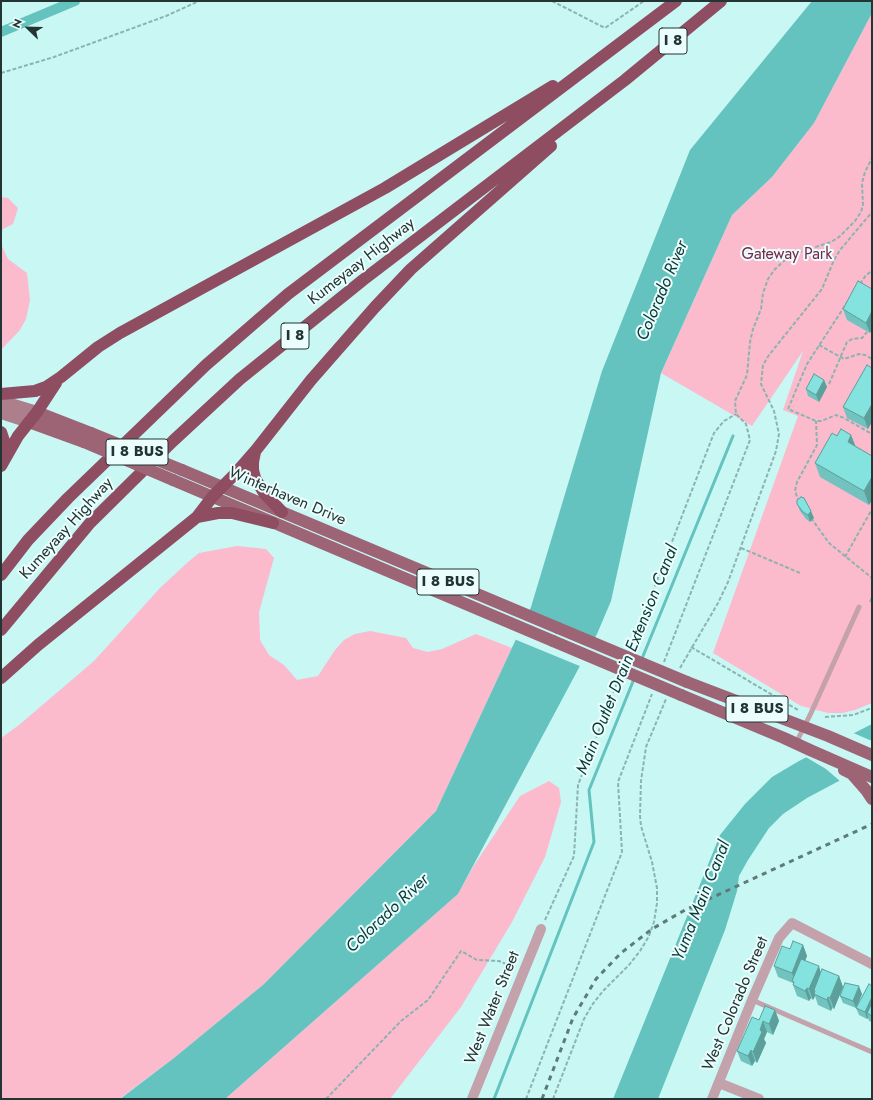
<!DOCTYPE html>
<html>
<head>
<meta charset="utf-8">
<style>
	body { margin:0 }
	#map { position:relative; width:873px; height:1100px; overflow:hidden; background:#c8f7f4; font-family:Jost,sans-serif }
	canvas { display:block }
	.frame { position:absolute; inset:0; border:2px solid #223533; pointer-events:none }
	.north { position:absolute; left:8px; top:8px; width:40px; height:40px; -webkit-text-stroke:3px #ebfefd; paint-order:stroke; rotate:293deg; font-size:11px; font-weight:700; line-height:16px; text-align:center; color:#223533 }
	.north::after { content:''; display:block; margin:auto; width:14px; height:18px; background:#223533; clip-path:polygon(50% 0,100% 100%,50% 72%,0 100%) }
</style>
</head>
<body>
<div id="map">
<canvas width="873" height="1100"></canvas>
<div class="frame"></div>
<div class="north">N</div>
</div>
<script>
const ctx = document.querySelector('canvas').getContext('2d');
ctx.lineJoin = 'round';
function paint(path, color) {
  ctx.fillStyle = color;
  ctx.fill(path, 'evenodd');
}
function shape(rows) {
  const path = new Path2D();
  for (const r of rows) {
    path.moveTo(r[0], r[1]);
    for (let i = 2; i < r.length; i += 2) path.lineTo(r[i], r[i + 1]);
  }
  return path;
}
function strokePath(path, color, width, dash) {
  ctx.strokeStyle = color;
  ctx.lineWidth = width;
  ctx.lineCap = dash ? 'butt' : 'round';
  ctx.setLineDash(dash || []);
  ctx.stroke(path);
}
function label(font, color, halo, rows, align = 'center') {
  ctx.font = font + ' Jost,sans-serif';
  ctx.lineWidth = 4;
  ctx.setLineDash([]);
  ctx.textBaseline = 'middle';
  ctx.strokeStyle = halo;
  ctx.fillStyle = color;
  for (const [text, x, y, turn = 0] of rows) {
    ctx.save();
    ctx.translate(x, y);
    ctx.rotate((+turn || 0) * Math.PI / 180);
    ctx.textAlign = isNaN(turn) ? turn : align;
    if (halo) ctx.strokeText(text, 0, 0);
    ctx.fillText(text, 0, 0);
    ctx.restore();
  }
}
paint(shape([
	[872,13,872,703,855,710,842,713,828,713,801,706,713,653,798,416,783,410,803,351,752,426,661,373,732,215,772,177,814,123],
	[1,197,8,198,18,208,13,224,3,229,1,234],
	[1,244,8,259,27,273,30,300,26,319,20,330,1,350],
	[237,546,266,549,274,558,259,612,260,640,269,655,284,665,297,680,318,676,335,650,344,640,355,634,370,631,406,638,413,648,428,652,442,649,476,634,512,648,436,811,264,984,174,1058,119,1099,1,1099,1,738,19,725,94,661,160,588,188,562,199,553],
	[549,781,559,788,561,802,545,857,512,922,461,1007,390,1099,225,1099,458,894,473,867,520,796]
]), '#fcbacd');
paint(shape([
	[812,1,872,1,872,13,814,123,772,177,732,215,661,373,611,601,597,634,458,894,225,1099,120,1099,174,1058,264,984,436,811,531,607,602,371,690,150],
	[872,724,872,766,852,774,807,798,783,814,769,828,748,860,739,876,737,891,725,930,658,1099,613,1099,720,835,745,804,772,777,799,761]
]), '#64c3bf');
paint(shape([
	[528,610,597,639,582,667,514,639],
	[851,732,872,741,872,768,841,782,826,769,804,756]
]), '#c8f7f4');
strokePath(shape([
	[641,661,733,436],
	[494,1099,594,842,589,790,634,679]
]), '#64c3bf', 3);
strokePath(shape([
	[1,32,75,1]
]), '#64c3bf', 10);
strokePath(shape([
	[552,1,605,28,644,1],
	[1,73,54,57,166,16,199,1],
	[860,284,866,275,872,271],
	[848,301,807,364,788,409,816,421,821,421,836,415,844,418,872,434],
	[819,345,844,359,859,354,865,355,872,359],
	[829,384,847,342,852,339,862,338,867,332],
	[799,502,795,491,797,482,817,445,816,421],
	[811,518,829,543,872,578],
	[741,548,800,573],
	[845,557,872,509],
	[870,602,872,597],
	[691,647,798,710],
	[631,648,714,433,724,421,736,414],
	[664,662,750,440,746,424,736,414,735,401,747,375,750,342,753,329,761,309,763,293,768,279,775,269,784,261,800,252,831,242,839,237,855,221,861,212,863,205,862,183,865,172,872,158],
	[680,668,718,603,728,582,776,451,779,434,774,411,761,384,763,365,769,355,822,289,834,260,840,250,872,212],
	[825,717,853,715,872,708],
	[545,920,574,856,578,785,618,680],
	[326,1099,401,1021,428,1000,461,951,477,960,499,961,515,968],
	[526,1099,622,852,618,782,652,694],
	[553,1099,584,1019,592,1005,603,991,629,965,640,951,649,936,654,922,657,903,657,888,652,862,641,826,640,816,641,781,646,747,666,699]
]), '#8db3b0', 2, [4, 2]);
strokePath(shape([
	[796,743,811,713,859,607],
	[752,1000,872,1052]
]), '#c3a2ab', 5);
strokePath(shape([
	[719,1083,759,1099],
	[472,1099,541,929],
	[712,1099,752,1000,779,938,792,923,872,964]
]), '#c3a2ab', 10);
strokePath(shape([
	[1,401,37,412],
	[1,413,29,422]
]), '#ad7e8b', 12);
strokePath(shape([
	[37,412,91,433],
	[29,422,84,442],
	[182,470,558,628],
	[173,480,553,641],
	[687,682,828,736,872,755],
	[681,695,784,738,810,750,872,777],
	[844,770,852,774,866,790,872,799]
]), '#9d6475', 12);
strokePath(shape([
	[1,394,35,391,46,387,61,377,98,347,120,333,385,188,553,86],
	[1,432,4,441,3,456],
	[255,452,253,462,253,470,255,478,264,493,282,512],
	[1,466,18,436,37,412,56,383],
	[197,517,213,496,235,474,256,450,311,380,375,307,411,269,551,146],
	[1,575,28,540,68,498,206,365,288,294,676,1],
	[1,630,90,523,173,441,240,379,363,280,625,80,721,1],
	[1,678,38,645,197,517,218,513,232,513,273,523]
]), '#8e4d61', 12);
strokePath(shape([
	[542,1099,573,1018,596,979,621,953,652,929,685,910,872,824]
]), '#5e7b78', 3, [5, 5]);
strokePath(shape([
	[91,433,182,470],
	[84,442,173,480],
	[558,628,687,682],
	[553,641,681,695]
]), '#9d6475', 12);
paint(shape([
	[872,289,872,329,870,333,847,320,843,309],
	[872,368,868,429,847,418,843,407],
	[824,380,827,387,819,402,808,396,806,389],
	[851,435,855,446,872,456,872,500,869,505,820,477,815,463,837,436],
	[797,504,814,518,810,522,806,519,800,511],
	[803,945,807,956,805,961,821,973,839,976,843,987,834,1009,832,1008,831,1011,818,1005,815,996,813,1000,811,998,809,1001,797,996,793,985,793,983,778,977,774,966,790,949],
	[872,986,872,1022,869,1021,868,1018,867,1019,859,1015,856,1008],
	[862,994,856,1008,843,1003,840,996],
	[775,1010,779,1021,773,1035,767,1032,764,1039,766,1043,757,1063,755,1061,752,1066,741,1061,737,1051,759,1020]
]), '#72c3bf');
paint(shape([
	[872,311,872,329,870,333,866,323],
	[824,380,827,387,819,402,816,395],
	[872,404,872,422,868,429,864,418],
	[851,435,857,450,848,442],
	[872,477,872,500,869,505,864,491],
	[811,511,814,518,810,522,808,515],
	[803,945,807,956,796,984,792,973],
	[819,966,822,977,815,991,814,990,815,995,814,994,815,996,813,1000,809,989],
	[839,976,843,987,834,1009,830,998],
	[859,986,862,994,856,1008,853,1001],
	[807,988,811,998,809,1001,805,991],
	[828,997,832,1008,831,1011,827,1000],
	[872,997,872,1010,867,1013,868,1018,867,1019,865,1012],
	[775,1010,779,1021,773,1035,769,1024],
	[763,1021,767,1032,764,1039,766,1043,757,1063,753,1052,760,1030],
	[751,1050,755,1061,752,1066,748,1056]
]), '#5c9f9b');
const building = shape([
	[858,281,872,289,872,311,866,323,843,309,858,281],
	[867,365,872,368,872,404,864,418,843,407,867,365],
	[814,374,824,380,816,395,806,389,814,374],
	[841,429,851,435,848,442,872,456,872,477,864,491,815,463,832,433,837,436,841,429],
	[801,497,804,498,811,511,808,515,803,512,797,504,797,500,801,497],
	[793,941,803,945,792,973,774,966,782,946,790,949,793,941],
	[801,959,819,966,809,989,807,988,805,991,793,985,794,982,792,981,801,959],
	[822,969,839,976,830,998,828,997,827,1000,814,994,815,991,814,990,822,969],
	[845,983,859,986,853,1001,840,996,845,983],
	[869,984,872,986,872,997,865,1012,856,1008,869,984],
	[872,1003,872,1016,867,1013,872,1003],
	[765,1006,775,1010,769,1024,763,1021,760,1030,762,1032,753,1052,751,1050,748,1056,737,1051,752,1017,759,1020,765,1006]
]);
paint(building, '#84e3de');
strokePath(building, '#5c9f9b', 1);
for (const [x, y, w] of [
	[673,41,28],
	[295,336,28],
	[137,452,62],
	[448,582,62],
	[757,709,62]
]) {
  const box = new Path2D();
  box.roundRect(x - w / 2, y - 13, w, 26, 3);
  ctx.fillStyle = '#ebfefd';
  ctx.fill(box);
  strokePath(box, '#223533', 1);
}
label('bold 15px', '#223533', null, [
	["I 8",673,41],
	["I 8",295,336],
	["I 8 BUS",137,452],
	["I 8 BUS",448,582],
	["I 8 BUS",757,709]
]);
label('16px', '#7a2647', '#ebfefd', [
	["Gateway Park",787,255]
]);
label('16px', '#223533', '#ebfefd', [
	["Kumeyaay Highway",362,262,-38],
	["Winterhaven Drive",287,497,23],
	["Kumeyaay Highway",67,529,-48],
	["West Colorado Street",736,1004,-67],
	["West Water Street",493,1008,-68]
]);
label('italic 17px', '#083736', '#ebfefd', [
	["Colorado River",663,291,-67],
	["Main Outlet Drain Extension Canal",628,660,-68],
	["Yuma Main Canal",702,901,-68],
	["Colorado River",388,914,-43]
]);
</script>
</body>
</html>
